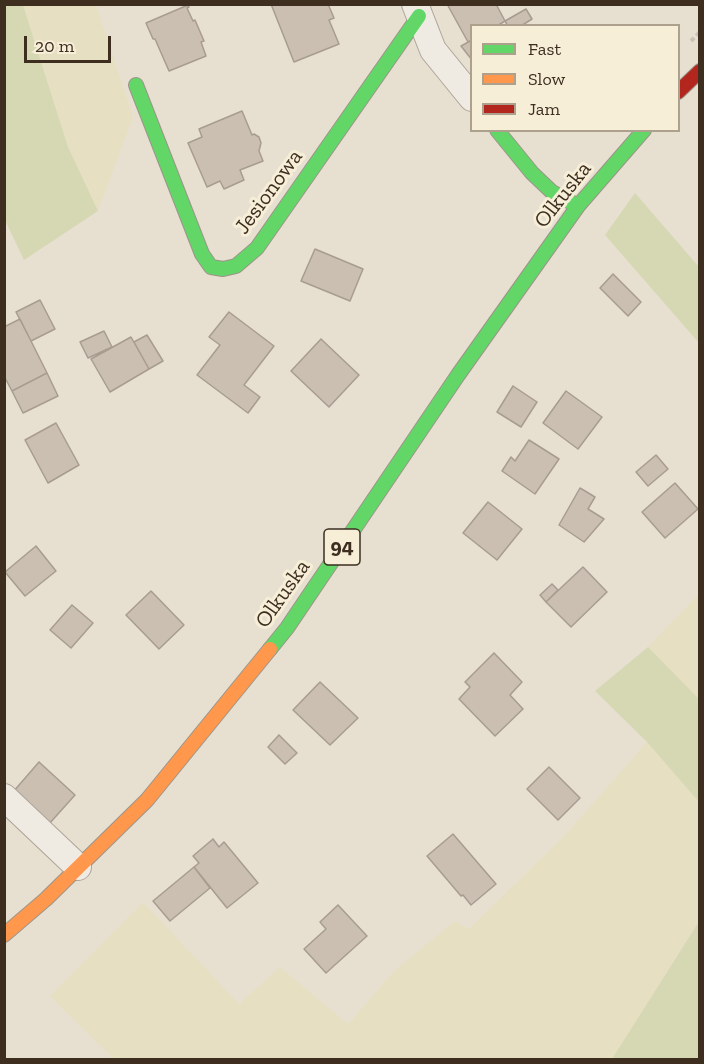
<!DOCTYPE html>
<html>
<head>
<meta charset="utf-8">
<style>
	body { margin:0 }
	#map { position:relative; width:704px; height:1064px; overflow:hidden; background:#e7e0d1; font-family:"Zilla Slab",serif }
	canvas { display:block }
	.frame { position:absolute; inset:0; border:6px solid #3d2e20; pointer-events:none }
	.legend { position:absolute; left:470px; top:24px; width:210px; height:108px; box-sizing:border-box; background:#f7eed8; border:2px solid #ada18e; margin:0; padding:8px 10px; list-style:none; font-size:18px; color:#3d2e20 }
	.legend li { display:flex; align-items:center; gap:12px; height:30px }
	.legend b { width:30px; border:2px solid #ada18e }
	.scale { position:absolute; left:24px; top:36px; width:87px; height:27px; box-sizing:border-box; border:3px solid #3d2e20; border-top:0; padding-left:8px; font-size:18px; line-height:21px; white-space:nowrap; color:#3d2e20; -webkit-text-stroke:4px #f7eed8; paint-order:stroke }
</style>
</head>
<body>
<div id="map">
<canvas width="704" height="1064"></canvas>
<div class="frame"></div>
<ul class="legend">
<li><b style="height:8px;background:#63d668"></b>Fast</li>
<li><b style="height:8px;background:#ff974d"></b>Slow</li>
<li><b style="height:8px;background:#b3261e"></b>Jam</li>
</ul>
<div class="scale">20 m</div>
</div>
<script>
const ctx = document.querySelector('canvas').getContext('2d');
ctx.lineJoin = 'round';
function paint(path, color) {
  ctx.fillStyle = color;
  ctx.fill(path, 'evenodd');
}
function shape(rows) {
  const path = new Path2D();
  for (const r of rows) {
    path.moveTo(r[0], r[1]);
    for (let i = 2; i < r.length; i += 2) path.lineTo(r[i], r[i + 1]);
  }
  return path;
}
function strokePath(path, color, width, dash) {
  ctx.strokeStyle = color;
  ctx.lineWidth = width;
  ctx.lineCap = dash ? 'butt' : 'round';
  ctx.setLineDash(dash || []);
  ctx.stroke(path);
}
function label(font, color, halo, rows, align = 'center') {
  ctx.font = font + ' "Zilla Slab",serif';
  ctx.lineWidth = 6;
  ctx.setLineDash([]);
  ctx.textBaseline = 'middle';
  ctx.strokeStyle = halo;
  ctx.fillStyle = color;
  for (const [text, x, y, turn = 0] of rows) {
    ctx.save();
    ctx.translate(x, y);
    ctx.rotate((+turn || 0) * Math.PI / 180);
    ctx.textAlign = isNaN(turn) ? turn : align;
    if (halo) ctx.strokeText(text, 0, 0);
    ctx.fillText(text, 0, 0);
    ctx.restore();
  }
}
paint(shape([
	[23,5,96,5,133,117,98,211,68,147],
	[699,594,699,699,648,647],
	[647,742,699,802,699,921,612,1059,114,1059,50,996,143,902,239,1004,280,967,348,1024,395,970,455,921,469,929,566,834]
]), '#e6dfc2');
paint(shape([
	[5,4,23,5,68,147,98,211,24,260,5,220],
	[635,193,699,267,699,343,605,235],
	[648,647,699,699,699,802,647,742,595,691],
	[699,921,699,1059,612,1059,698,923]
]), '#d6d7b3');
const building = shape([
	[271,4,328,4,334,18,329,20,339,44,294,62,271,4],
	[447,4,496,4,505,21,497,26,472,26,472,40,468,42,447,4],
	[188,5,189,7,187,8,193,21,195,20,204,41,201,42,206,56,169,71,155,39,153,39,146,23,188,5],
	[526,9,532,19,521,26,508,26,505,21,526,9],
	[472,40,472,60,461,46,472,40],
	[242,111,252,135,254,134,259,137,261,143,259,151,263,161,240,170,244,180,224,189,220,181,207,187,188,143,202,137,199,129,242,111],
	[315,249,363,269,350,301,301,281,315,249],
	[613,274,641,302,628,316,600,288,613,274],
	[40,300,55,329,31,341,16,312,40,300],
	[229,312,274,346,244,385,260,397,248,413,197,375,220,345,209,337,229,312],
	[20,319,47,373,12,391,4,376,4,327,20,319],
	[104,331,112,347,88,358,80,342,104,331],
	[147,335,163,361,149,369,134,342,147,335],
	[131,337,149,369,110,392,91,359,131,337],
	[321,339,359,375,329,407,291,371,321,339],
	[47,373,58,396,23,413,12,391,47,373],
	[513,386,537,402,521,427,497,412,513,386],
	[566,391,602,417,578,449,543,423,566,391],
	[56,423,79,465,48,483,25,440,56,423],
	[529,440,559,459,535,494,502,471,511,457,515,461,529,440],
	[656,455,668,469,648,486,636,472,656,455],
	[675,483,698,509,665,538,642,512,675,483],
	[580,488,595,497,588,509,604,519,584,542,559,525,580,488],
	[488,502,522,529,497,560,463,533,488,502],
	[36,546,56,571,25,596,5,572,36,546],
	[583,567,607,592,571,627,546,602,583,567],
	[552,584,558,590,546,602,540,595,552,584],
	[151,591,184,625,159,649,126,615,151,591],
	[72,605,93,623,71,648,50,630,72,605],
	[494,653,522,682,510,695,523,709,495,736,459,699,470,687,465,682,494,653],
	[320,682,358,718,330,745,293,710,320,682],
	[279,735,297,753,285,764,268,747,279,735],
	[39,762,75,795,49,824,13,792,39,762],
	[549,767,580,798,558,820,527,789,549,767],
	[453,834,496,884,471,905,463,895,461,896,427,856,453,834],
	[213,839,219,847,224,842,258,883,227,908,194,867,199,863,193,856,213,839],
	[194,867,210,888,170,921,153,901,194,867],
	[338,905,367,936,326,973,304,949,326,929,320,922,338,905]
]);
paint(building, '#cbbfb2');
strokePath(building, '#a89c90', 1.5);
const street = shape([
	[415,4,433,50,472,98],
	[4,797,78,867]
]);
const fast = shape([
	[136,85,202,254,211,267,223,269,236,266,257,248,419,16],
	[497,130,532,173,552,192,578,206],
	[270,649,287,628,458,375,578,206,644,130]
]);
const slow = shape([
	[4,935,46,899,147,800,270,649]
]);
const jam = shape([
	[678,92,700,71]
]);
strokePath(street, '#ada599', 28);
strokePath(fast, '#9c958a', 16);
strokePath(slow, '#9c958a', 16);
strokePath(jam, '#9c958a', 16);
strokePath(shape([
	[691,41,700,32]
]), '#c8c2b9', 4, [4.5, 3]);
strokePath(street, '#efebe3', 26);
strokePath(fast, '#63d668', 14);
strokePath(slow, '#ff974d', 14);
strokePath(jam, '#b3261e', 14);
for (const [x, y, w] of [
	[342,547,36]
]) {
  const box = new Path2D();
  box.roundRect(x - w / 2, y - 18, w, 36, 4.5);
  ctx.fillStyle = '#f7eed8';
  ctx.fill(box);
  strokePath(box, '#3d2e20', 1.5);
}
label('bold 21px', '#3d2e20', null, [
	["94",342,547]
]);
label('22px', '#3d2e20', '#f7eed8', [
	["Jesionowa",269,192,-54],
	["Olkuska",563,195,-52],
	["Olkuska",283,594,-55]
]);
</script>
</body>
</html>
